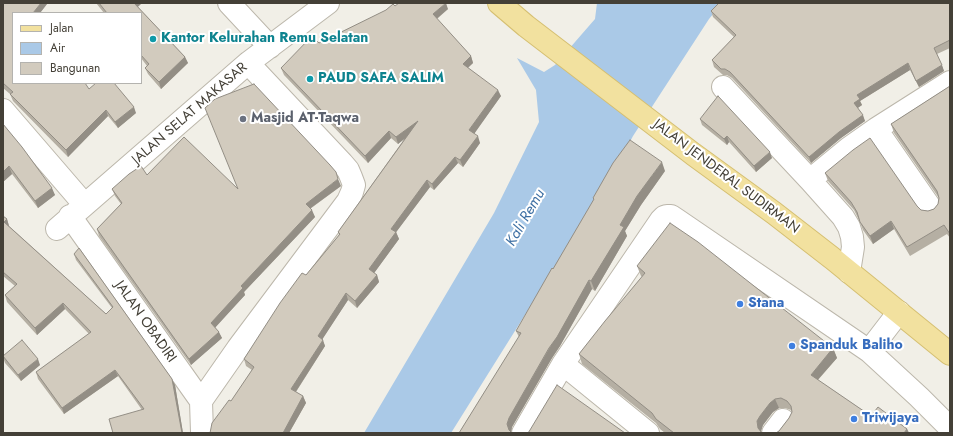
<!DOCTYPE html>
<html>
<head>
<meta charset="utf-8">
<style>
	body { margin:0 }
	#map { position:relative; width:953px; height:436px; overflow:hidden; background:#f1efe7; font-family:Jost,sans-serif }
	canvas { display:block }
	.frame { position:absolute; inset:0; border:4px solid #444037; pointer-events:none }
	.legend { position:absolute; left:12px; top:12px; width:130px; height:72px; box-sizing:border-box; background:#fff; border:1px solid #b4b3af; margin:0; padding:5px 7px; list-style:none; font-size:12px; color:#444037 }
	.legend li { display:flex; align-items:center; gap:8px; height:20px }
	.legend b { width:20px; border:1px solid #b4b3af }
</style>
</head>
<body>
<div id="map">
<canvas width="953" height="436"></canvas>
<div class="frame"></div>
<ul class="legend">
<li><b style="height:5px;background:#f2e19f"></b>Jalan</li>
<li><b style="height:11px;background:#aac9e7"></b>Air</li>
<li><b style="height:11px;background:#d2cbbe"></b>Bangunan</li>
</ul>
</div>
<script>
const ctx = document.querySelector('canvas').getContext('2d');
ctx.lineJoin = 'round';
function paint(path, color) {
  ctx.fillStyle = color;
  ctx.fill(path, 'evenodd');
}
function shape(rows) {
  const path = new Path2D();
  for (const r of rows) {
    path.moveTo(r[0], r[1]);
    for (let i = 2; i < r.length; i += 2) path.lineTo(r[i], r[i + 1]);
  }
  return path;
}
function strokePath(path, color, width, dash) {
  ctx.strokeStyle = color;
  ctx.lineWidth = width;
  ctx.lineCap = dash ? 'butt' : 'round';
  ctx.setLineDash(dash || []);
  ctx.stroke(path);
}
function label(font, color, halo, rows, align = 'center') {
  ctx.font = font + ' Jost,sans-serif';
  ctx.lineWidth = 4;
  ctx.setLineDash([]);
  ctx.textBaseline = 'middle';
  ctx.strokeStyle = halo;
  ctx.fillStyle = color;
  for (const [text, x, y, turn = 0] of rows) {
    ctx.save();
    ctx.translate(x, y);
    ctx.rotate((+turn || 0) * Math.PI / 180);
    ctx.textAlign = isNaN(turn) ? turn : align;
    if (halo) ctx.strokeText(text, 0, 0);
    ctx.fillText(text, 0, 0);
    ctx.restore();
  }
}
paint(shape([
	[597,3,722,3,709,19,633,136,612,176,451,433,364,433,494,213,539,122,536,90,517,58,544,72,555,65,595,19]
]), '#aac9e7');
const minor = shape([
	[229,3,270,47],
	[723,87,810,180,843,217,849,227,852,237,853,247,849,272],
	[3,110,84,204],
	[876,129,930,207],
	[810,180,849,148,876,129,950,82],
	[70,216,201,401,202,433],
	[57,229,248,63,328,3],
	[869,351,899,312],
	[563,364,648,433],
	[201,401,238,348,348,201,352,192,354,185,351,177,348,170,342,163,248,63],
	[523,433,563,364,661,220,664,217,667,216,671,216,677,220,869,351,919,397,950,428],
	[773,433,783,420]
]);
const major = shape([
	[499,3,526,26,693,154,774,213,832,258,950,354]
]);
strokePath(minor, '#bcb7ab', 24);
strokePath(major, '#d5bf71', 24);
strokePath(minor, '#fff', 22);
strokePath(major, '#f2e19f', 22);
paint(shape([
	[3,3,47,4,40,13,13,13,13,83,89,89,136,113,118,128,108,116,68,157,13,101,10,94,3,88],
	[96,3,142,3,138,7,185,57,188,63,161,89,148,74,145,68,147,66,141,58,141,13,104,13],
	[950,3,950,48,937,54,944,71,919,87,910,70,860,101,862,105,858,108,865,121,841,138,811,163,732,78,727,75,723,75,714,67,712,60,734,37,713,17,711,11],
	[395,6,448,9,437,19,471,56,473,63,468,68,501,96,474,133,480,143,463,167,458,163,434,190,430,187,396,232,399,239,374,273,377,275,379,282,357,308,348,300,322,339,325,346,296,392,303,396,306,403,289,433,210,433,252,370,246,366,244,359,306,275,339,235,338,232,405,138,398,144,391,138,368,163,284,75,281,68,319,43],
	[950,86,950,238,947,234,910,256,894,229,873,244,863,230,859,220,854,210,828,181,825,173,917,206,921,210,928,211,934,209,938,204,939,198,894,133,891,124],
	[700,119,772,158,756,172,729,142,727,145,702,125],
	[3,124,55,195,38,208,12,174,3,182],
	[665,171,641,205,625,231,627,236,595,291,592,289,560,346,552,358,512,427,511,432,459,433,519,337,516,331,594,200,593,198],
	[147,175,237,189,341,186,310,209,315,217,244,292,245,295,215,327,222,338,191,365,99,236,97,229,121,204,115,196,112,189],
	[3,216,7,219,9,226,106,314,112,308,76,260,74,254,175,385,183,433,113,433,142,410,118,376,64,414,38,379,36,372,89,334,65,309,37,335,7,302,5,295,15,286,3,276],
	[637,266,833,348,837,358,818,380,871,416,907,429,909,433,776,433,779,431,789,418,792,412,791,410,785,408,779,408,773,412,763,425,761,431,762,433,665,433,660,429,656,423,582,364,579,354,642,277,641,276],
	[3,357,40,365,21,381,5,363]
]), '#b5afa3');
paint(shape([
	[41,3,47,3,47,4,40,13,33,13],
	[134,3,142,3,136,8],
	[446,3,448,9,435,20,433,14],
	[471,56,473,63,465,70,463,64],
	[185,57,188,63,161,89,159,82],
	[908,63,910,70,860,101,862,105,856,109,854,103,857,95],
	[942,65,944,71,919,87,916,81],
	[498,90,501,96,472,137,469,130],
	[134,107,136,113,118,128,115,122],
	[106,110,108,116,68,157,66,150],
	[863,115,865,121,841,138,811,163,809,157,839,132],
	[418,121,420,127,398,144,396,137],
	[389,131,391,138,368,163,365,156],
	[478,136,480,143,463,167,460,160],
	[727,136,729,142,727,145,724,139],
	[770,152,772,158,756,172,754,166],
	[455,157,458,163,434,190,432,184],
	[662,162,665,171,641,205,625,231,627,236,595,291,591,281,620,225,637,196],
	[9,166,12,174,3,182,3,172],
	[338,179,341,186,308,210,306,204],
	[427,180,430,187,394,235,391,229],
	[52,188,55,195,38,208,35,201],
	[312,210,315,217,244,292,245,295,214,329,211,323,241,286],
	[7,219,9,226,7,229,4,222],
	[891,221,894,229,873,244,870,236],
	[396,232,399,239,372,276,369,269],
	[377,275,379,282,357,308,355,301],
	[589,280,592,289,560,346,552,358,512,427,511,433,510,433,507,424,509,418],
	[346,293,348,300,320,343,318,336],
	[63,303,65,309,37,335,35,328],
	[219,332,222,338,191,365,189,359],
	[323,340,325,346,293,396,291,389],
	[833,348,837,358,814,384,811,375],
	[38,359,40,365,21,381,18,375],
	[115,370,118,376,64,414,62,408],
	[172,379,175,385,183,433,182,433],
	[303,396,306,403,289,433,283,433],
	[775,399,779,408,773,412,763,425,761,431,761,433,758,428,757,421,760,416,770,403],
	[907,429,909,433,904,433]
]), '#938e85');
const building = shape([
	[3,3,41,3,33,13,13,13,13,83,85,83,89,89,96,83,114,83,134,107,115,122,106,110,66,150,10,94,13,92,3,83,3,3],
	[99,3,134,3,185,57,159,82,145,68,149,64,141,55,141,13,107,13,99,3],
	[399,3,446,3,433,14,471,56,463,64,498,90,469,130,478,136,460,160,455,157,432,184,427,180,391,229,396,232,369,269,377,275,355,301,346,293,318,336,323,340,291,389,303,396,283,433,210,433,212,423,229,400,231,401,254,367,244,359,280,303,302,273,306,275,340,234,338,232,418,121,396,137,389,131,365,156,281,68,312,36,319,43,386,10,393,4,395,6,399,3],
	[719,3,950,3,950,40,934,48,942,65,916,81,908,63,857,95,860,99,854,103,863,115,839,132,809,157,730,72,725,69,721,69,712,60,736,35,711,11,719,3],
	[254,84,330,165,336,172,338,179,306,204,312,210,241,286,243,288,211,323,219,332,189,359,97,229,122,203,112,189,129,174,141,166,147,175,184,137,238,189,205,108,215,99,254,84],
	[950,86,950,234,944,225,907,247,891,221,870,236,860,222,857,212,851,202,825,173,853,150,870,138,917,206,921,210,928,211,934,209,938,204,939,198,937,191,891,124,950,86],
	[718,96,770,152,754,166,727,136,724,139,700,119,718,96],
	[3,124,22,147,52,188,35,201,9,166,3,172,3,124],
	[630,140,662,162,637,196,620,225,624,227,591,281,589,280,557,337,549,348,509,418,507,424,509,430,512,433,459,433,521,333,516,331,552,268,553,269,594,199,593,198,613,163,630,140],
	[3,216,7,219,4,222,106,314,113,307,74,254,79,248,172,379,182,433,113,433,109,419,144,409,115,370,62,408,36,372,91,332,63,303,35,328,5,295,17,284,3,272,3,216],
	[670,223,698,242,833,348,811,375,871,416,878,407,907,429,904,433,776,433,779,431,789,418,792,412,791,406,787,401,781,398,775,399,770,403,760,416,757,421,758,428,762,433,674,433,656,419,652,413,579,354,605,321,645,273,637,266,670,223],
	[22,340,38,359,18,375,3,356,22,340],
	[557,385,625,433,528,433,530,430,557,385]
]);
paint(building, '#d2cbbe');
strokePath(building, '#938e85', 1);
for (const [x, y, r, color] of [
	[153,39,4,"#0f9aa8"],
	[310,79,4,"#0f9aa8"],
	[243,119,4,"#6b7280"],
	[740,304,4,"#3f7fe0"],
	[792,346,4,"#3f7fe0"],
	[854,419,4,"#3f7fe0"]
]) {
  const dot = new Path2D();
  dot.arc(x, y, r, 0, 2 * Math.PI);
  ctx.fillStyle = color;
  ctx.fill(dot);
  strokePath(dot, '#fff', 1.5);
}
label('bold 14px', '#0d838f', '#fff', [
	["Kantor Kelurahan Remu Selatan",161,39],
	["PAUD SAFA SALIM",318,79]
], 'left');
label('14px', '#444037', '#fff', [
	["JALAN SELAT MAKASAR",190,114,-41],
	["JALAN JENDERAL SUDIRMAN",726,177,37],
	["JALAN OBADIRI",145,322,55]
]);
label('bold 14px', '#5b616d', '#fff', [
	["Masjid AT-Taqwa",251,119]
], 'left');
label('bold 14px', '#366cbe', '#fff', [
	["Stana",748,304],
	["Spanduk Baliho",800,346],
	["Triwijaya",862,419]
], 'left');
label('italic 15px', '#3d6fa3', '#fff', [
	["Kali Remu",526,218,-60]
]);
</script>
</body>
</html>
